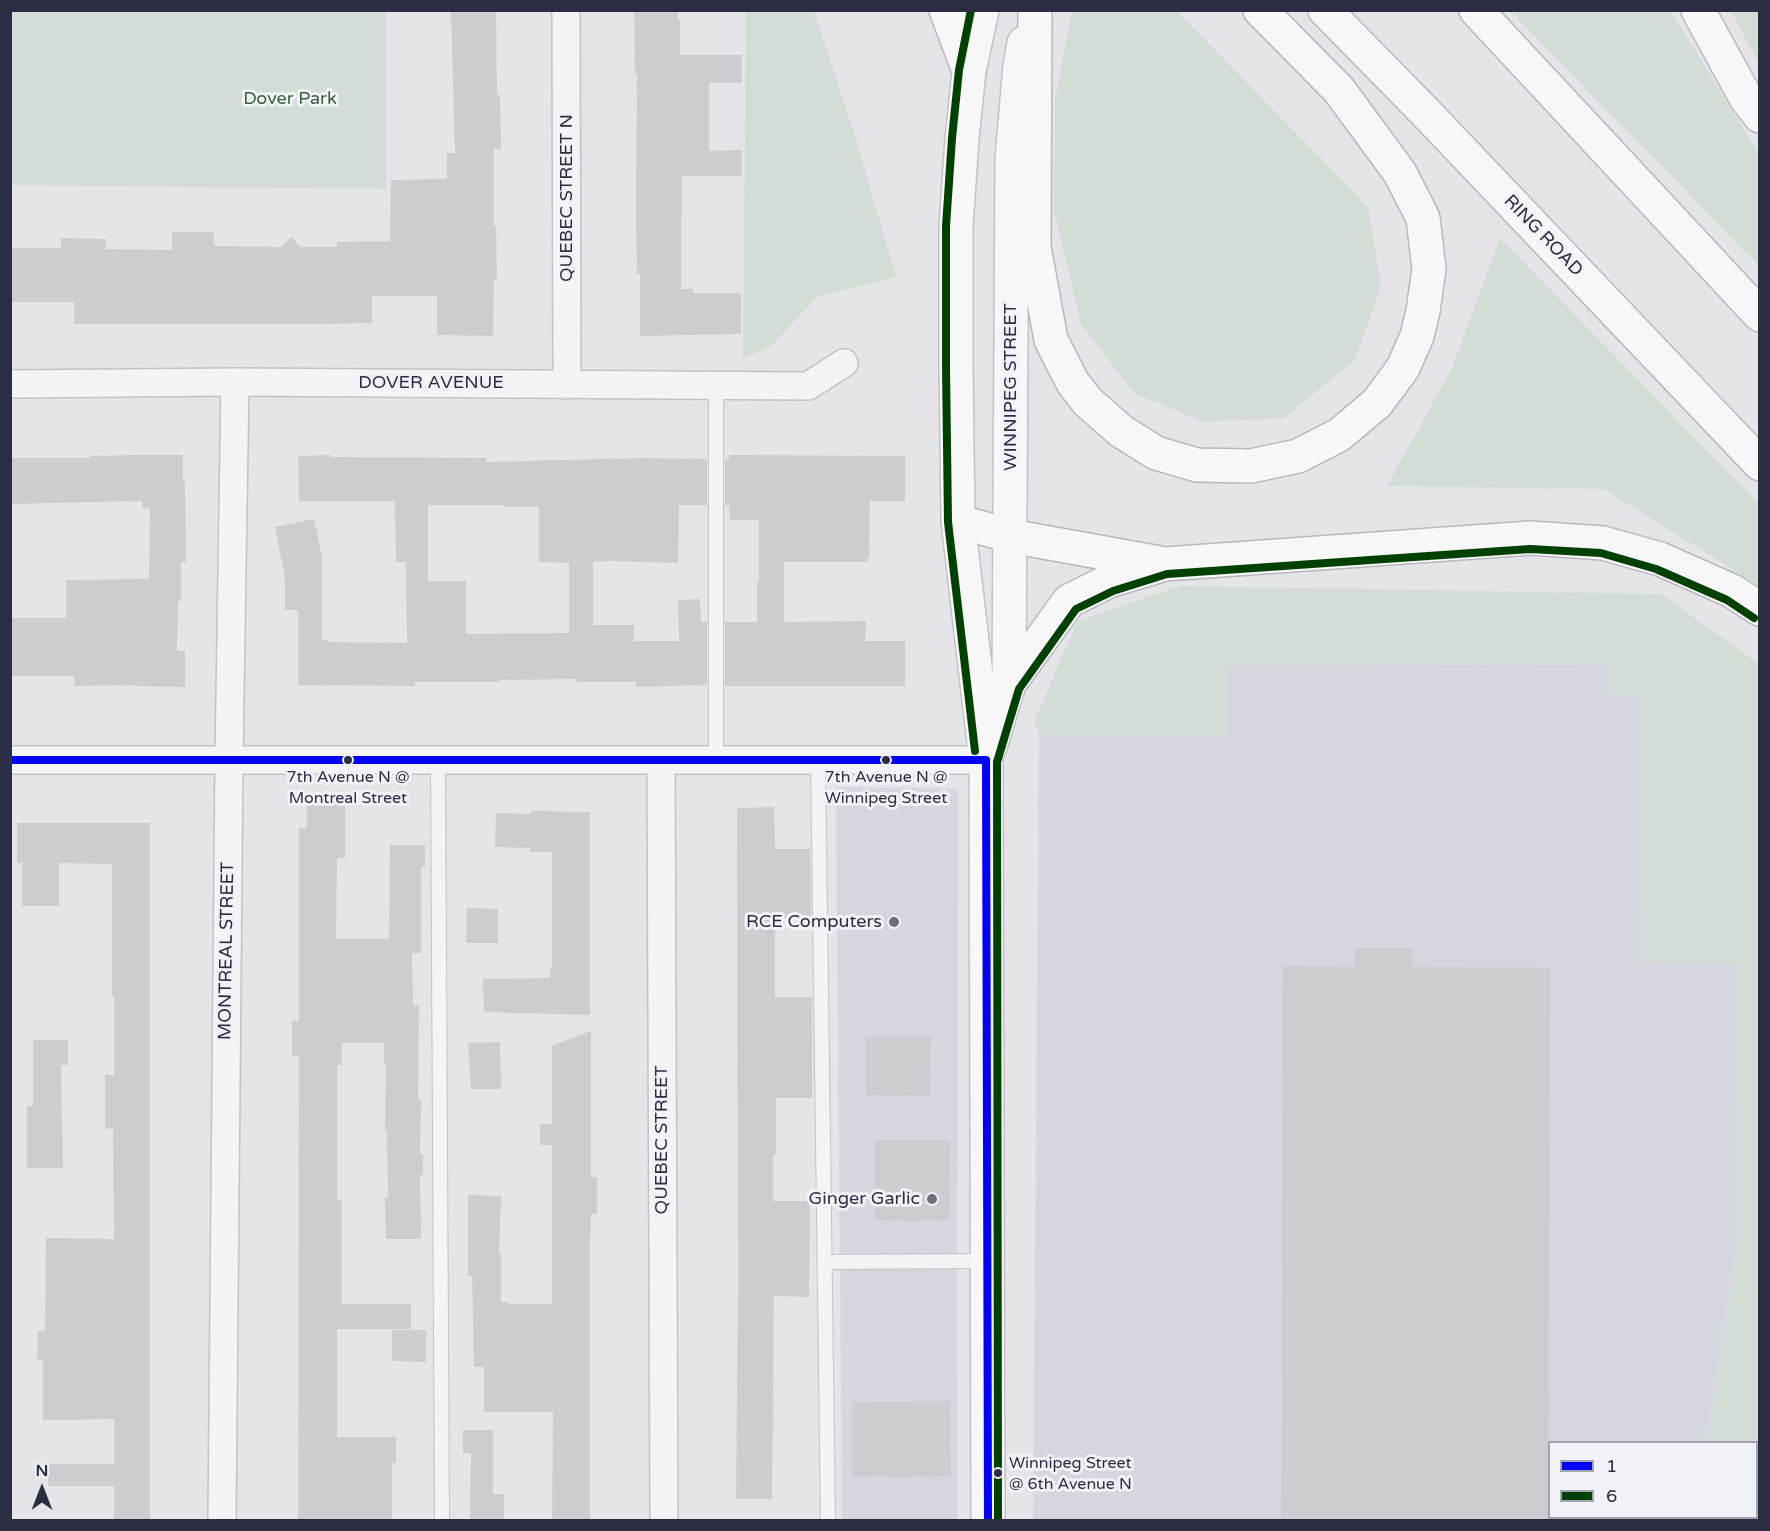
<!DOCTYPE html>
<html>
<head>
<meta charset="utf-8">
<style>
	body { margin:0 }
	#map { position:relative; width:1770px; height:1531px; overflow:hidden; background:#e5e5e9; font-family:"Varela Round",sans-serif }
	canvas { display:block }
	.frame { position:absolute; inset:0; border:12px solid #2b2d43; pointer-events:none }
	.legend { position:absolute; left:1548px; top:1441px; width:210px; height:78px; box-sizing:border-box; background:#f2f3f8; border:2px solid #a2a4b0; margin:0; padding:8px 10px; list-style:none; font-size:18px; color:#2b2d43 }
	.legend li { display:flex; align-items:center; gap:12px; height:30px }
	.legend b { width:30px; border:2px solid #a2a4b0 }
	.north { position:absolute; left:12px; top:1459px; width:60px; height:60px; -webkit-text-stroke:4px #f2f3f8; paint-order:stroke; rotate:0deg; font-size:16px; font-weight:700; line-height:24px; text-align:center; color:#2b2d43 }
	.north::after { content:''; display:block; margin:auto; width:21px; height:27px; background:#2b2d43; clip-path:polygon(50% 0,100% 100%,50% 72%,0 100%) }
</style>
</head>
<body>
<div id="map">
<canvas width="1770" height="1531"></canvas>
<div class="frame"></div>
<ul class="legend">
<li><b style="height:8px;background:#00f"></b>1</li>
<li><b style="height:8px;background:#004000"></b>6</li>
</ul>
<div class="north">N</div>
</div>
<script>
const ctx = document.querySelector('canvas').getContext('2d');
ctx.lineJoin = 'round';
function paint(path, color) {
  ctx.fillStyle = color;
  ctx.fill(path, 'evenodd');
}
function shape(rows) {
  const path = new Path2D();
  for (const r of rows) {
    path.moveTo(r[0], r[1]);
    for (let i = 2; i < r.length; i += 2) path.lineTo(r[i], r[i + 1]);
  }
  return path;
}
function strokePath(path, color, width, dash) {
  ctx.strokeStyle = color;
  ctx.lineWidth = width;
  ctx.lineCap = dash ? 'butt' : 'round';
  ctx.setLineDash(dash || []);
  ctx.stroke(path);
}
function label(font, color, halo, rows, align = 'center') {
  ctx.font = font + ' "Varela Round",sans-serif';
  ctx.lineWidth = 6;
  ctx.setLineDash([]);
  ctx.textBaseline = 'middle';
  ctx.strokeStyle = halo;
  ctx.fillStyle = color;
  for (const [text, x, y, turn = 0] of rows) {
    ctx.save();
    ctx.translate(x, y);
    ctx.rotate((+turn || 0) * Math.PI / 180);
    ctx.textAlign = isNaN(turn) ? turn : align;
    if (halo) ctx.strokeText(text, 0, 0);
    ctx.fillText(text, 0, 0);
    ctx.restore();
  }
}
paint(shape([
	[1610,664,1641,693,1643,963,1737,963,1740,1229,1707,1442,1550,1442,1550,1518,1696,1518,1695,1520,1033,1520,1039,734,1226,734,1226,666],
	[836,787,958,789,957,1520,842,1520]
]), '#d5d6de');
paint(shape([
	[11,10,386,11,386,189,11,185],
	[746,11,814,11,855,136,896,277,818,296,771,346,743,359],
	[1072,11,1177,11,1368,207,1381,286,1355,360,1284,418,1204,422,1134,393,1081,324,1054,211,1055,99],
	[1510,11,1671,11,1759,154,1759,266],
	[1731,11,1759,11,1759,64],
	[1500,238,1759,504,1759,586,1604,489,1387,486,1452,368],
	[1180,586,1661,594,1759,664,1759,1520,1695,1520,1696,1518,1756,1518,1756,1442,1707,1442,1740,1229,1737,964,1643,963,1641,694,1610,694,1610,664,1226,666,1226,734,1039,734,1034,721,1078,621]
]), '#d3dcd5');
paint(shape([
	[451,10,496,10,497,95,500,95,501,149,494,149,494,226,496,226,497,279,494,279,493,336,437,335,437,296,372,296,372,323,309,324,74,324,74,302,10,302,10,248,61,248,61,238,106,239,106,249,172,250,172,232,214,232,214,246,282,247,291,237,301,247,337,247,337,242,390,241,391,180,447,179,447,153,455,153],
	[634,10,678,10,678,20,680,20,680,55,742,55,742,83,709,83,709,151,742,150,742,176,682,176,682,213,681,213,681,289,693,289,693,293,741,293,741,334,640,336,640,274,637,274,636,213,637,74,635,74],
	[139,455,183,455,183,482,185,482,186,562,181,562,181,601,178,601,177,651,185,651,185,687,136,686,136,685,74,686,74,676,10,676,10,618,66,618,66,580,149,579,150,509,142,508,142,501,10,504,10,458,90,458,90,456],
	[331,455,331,457,486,458,486,462,643,458,707,459,707,505,679,505,678,563,608,561,593,562,593,625,634,625,634,641,679,641,678,600,700,599,701,622,707,622,707,685,636,687,636,682,577,682,577,679,499,680,499,682,415,682,415,686,298,685,298,610,285,610,285,578,275,527,314,519,322,557,322,640,327,640,327,642,407,643,406,562,396,562,395,501,299,501,298,456],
	[428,505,504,505,504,507,539,507,539,562,569,563,569,633,466,634,466,581,428,581],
	[729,455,905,456,905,501,870,501,869,558,867,558,867,562,784,562,784,622,866,621,865,641,905,641,905,686,725,686,725,622,757,622,757,582,759,582,759,520,730,520,729,505,725,505,725,459,729,459],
	[307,803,345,803,345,858,337,858,336,939,389,939,390,845,425,845,425,867,421,867,421,953,412,953,413,1005,419,1005,418,1099,421,1099,420,1154,423,1154,423,1175,420,1175,421,1239,386,1239,385,1198,388,1198,387,1132,385,1132,386,1065,384,1065,384,1043,342,1043,342,1065,337,1065,337,1200,342,1200,342,1304,411,1304,411,1329,337,1329,337,1437,396,1437,396,1463,392,1463,392,1521,298,1519,299,1056,292,1056,292,1021,299,1021,299,828,307,828],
	[774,807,775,849,810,849,811,918,775,918,775,997,812,997,812,1098,776,1098,776,1155,773,1155,773,1201,810,1201,809,1297,774,1296,772,1499,736,1499,738,1288,737,808],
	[531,811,590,812,590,1015,484,1012,483,979,550,978,550,968,552,968,552,852,530,852,530,848,495,847,496,813,531,814],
	[17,823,150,823,150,1521,114,1521,114,1486,48,1486,47,1464,114,1464,114,1419,43,1420,43,1360,37,1360,38,1331,45,1331,46,1238,114,1239,113,1128,105,1129,105,1075,114,1075,114,997,112,997,112,864,59,863,59,906,22,906,22,863,17,863],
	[467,908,498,909,498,943,466,943],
	[1355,948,1412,948,1412,967,1550,968,1548,1521,1281,1521,1283,966,1355,967],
	[591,1031,591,1177,597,1177,597,1214,591,1214,590,1241,590,1521,552,1521,553,1412,484,1412,484,1367,474,1367,472,1276,468,1276,468,1195,501,1196,499,1254,501,1254,501,1302,508,1302,508,1304,552,1304,552,1145,540,1145,540,1124,552,1124,552,1046],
	[866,1037,931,1037,930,1096,866,1095],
	[33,1040,68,1040,68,1065,61,1065,63,1168,27,1168,27,1106,33,1106],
	[500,1042,501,1089,471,1089,468,1043],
	[875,1140,950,1140,949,1221,875,1220],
	[392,1330,426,1330,426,1362,392,1361],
	[950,1401,951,1476,852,1477,852,1402],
	[463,1430,493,1430,493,1494,504,1494,504,1521,470,1521,471,1453,463,1453]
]), '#ccccd1');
const lane = shape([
	[438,760,442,1520],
	[716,760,716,386],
	[818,760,828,1520],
	[825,1262,987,1261]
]);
const street = shape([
	[566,10,567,385],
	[10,384,235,382,808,386,844,363],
	[10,760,986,760],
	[661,760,664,1520],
	[222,1520,229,760,235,382]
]);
const secondary = shape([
	[982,10,969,71,962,139,956,226,956,367,958,521,986,760,988,1520],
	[990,747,1009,684,1012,158,1020,66,1024,43]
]);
const highway = shape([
	[946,10,969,71],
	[1035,10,1034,247,1051,340,1073,383,1088,402,1121,431,1156,453,1197,465,1251,466,1298,456,1339,435,1377,403,1403,368,1417,336,1423,311,1429,269,1423,218,1400,173,1339,90,1260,10],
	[1325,10,1428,115,1760,464],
	[1476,10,1760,315],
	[1698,10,1746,98,1760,116],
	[958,521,1010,536,1160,563],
	[1009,684,1069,601,1109,581,1165,564,1530,538,1603,543,1660,559,1732,591,1760,609]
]);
strokePath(lane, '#c2c2c7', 16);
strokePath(street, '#c2c2c7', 30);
strokePath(secondary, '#c2c2c7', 36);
strokePath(highway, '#b7b8be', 36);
strokePath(lane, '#f3f4f6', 14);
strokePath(street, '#f3f4f6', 27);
strokePath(secondary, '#f7f7f7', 33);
strokePath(highway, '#f7f7f7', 33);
strokePath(shape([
	[10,760,986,760],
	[986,760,988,1520]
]), '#00f', 8);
strokePath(shape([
	[971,10,959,70,952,138,946,226,946,367,948,522,975,751],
	[998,1520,997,762,1019,689,1076,609,1113,591,1167,574,1530,549,1601,553,1656,569,1727,600,1754,618]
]), '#004000', 8);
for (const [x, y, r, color] of [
	[348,760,5,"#2b2d43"],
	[886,760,5,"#2b2d43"],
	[894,922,6,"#6c6d7d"],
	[932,1199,6,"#6c6d7d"],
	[998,1473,5,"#2b2d43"]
]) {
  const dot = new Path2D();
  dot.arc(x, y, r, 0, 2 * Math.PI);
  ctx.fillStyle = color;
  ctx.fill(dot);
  strokePath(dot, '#f2f3f8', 2);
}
label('16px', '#2b2d43', '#f2f3f8', [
	["7th Avenue N @",348,778],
	["Montreal Street",348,799],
	["7th Avenue N @",886,778],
	["Winnipeg Street",886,799],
	["Winnipeg Street",1009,1464,"left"],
	["@ 6th Avenue N",1009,1485,"left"]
]);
label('18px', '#385e3b', '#f2f3f8', [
	["Dover Park",290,99]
]);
label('18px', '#2b2d43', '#f2f3f8', [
	["QUEBEC STREET N",567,198,-90],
	["RING ROAD",1543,236,46],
	["DOVER AVENUE",431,383],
	["WINNIPEG STREET",1011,387,-90],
	["MONTREAL STREET",227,951,-89],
	["QUEBEC STREET",662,1140,-90]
]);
label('18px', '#2b2d43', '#f2f3f8', [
	["RCE Computers",882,922],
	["Ginger Garlic",920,1199]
], 'right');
</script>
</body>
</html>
